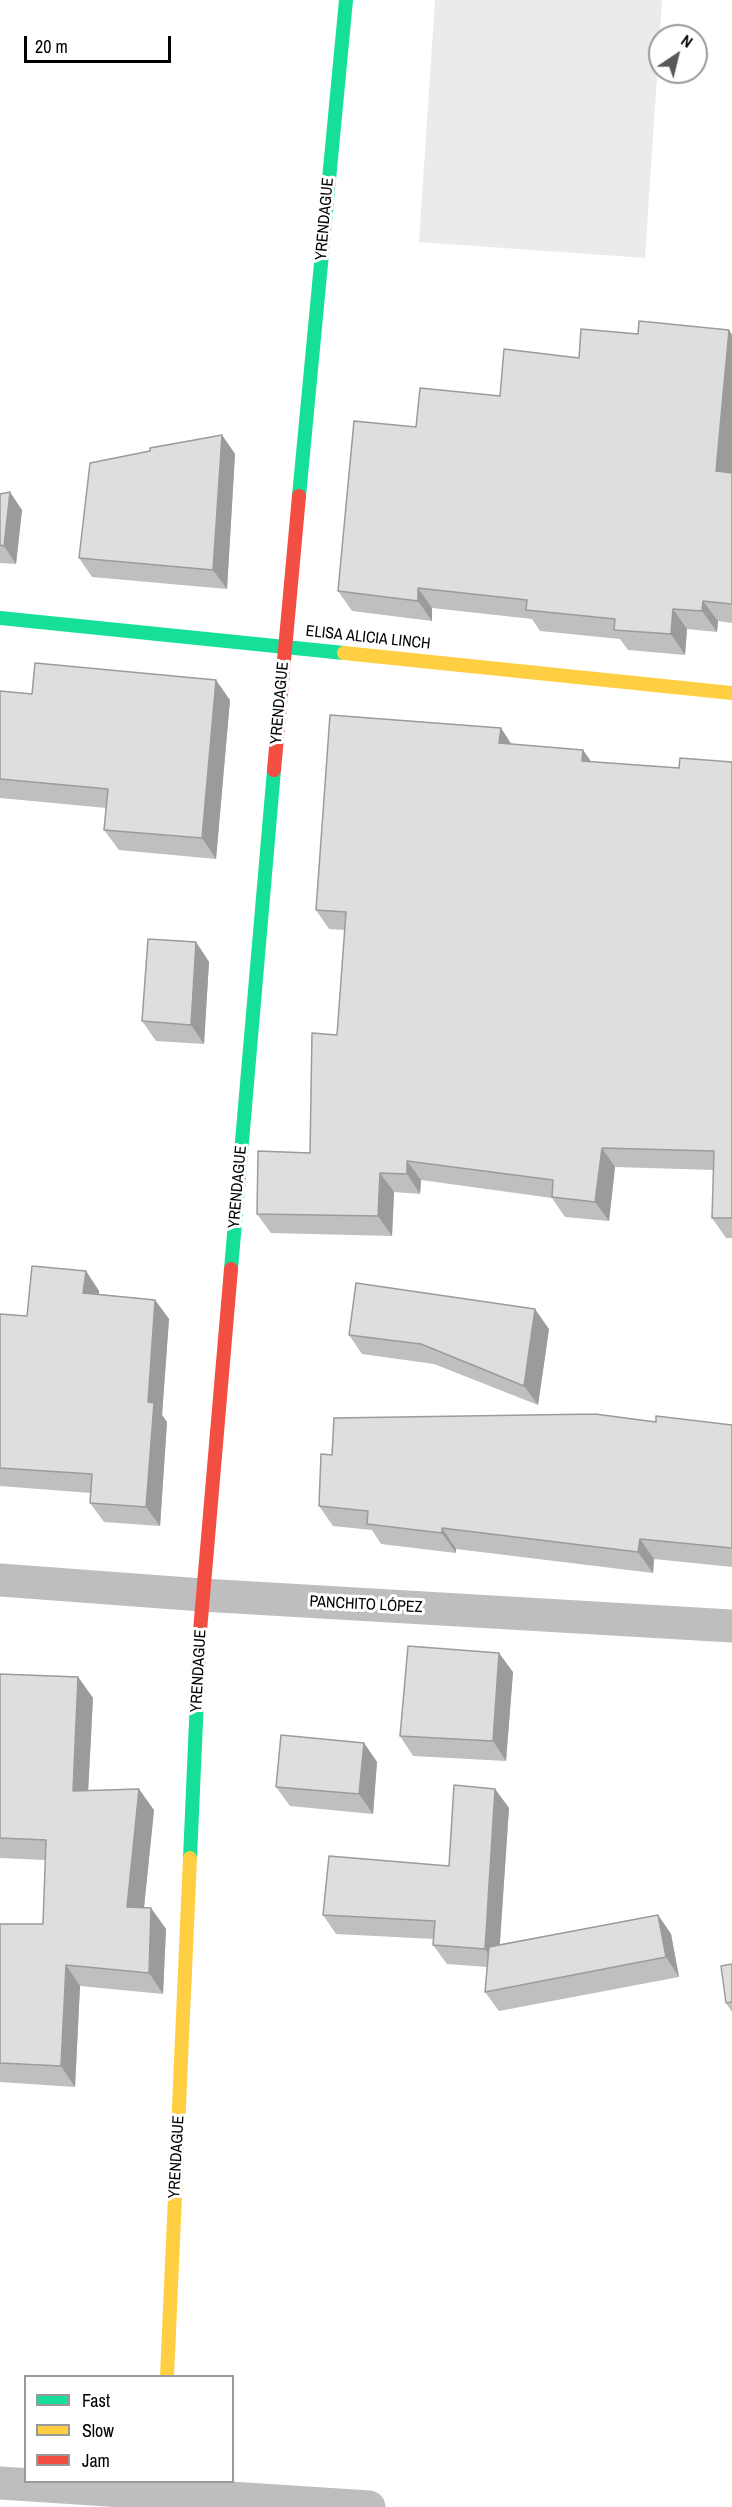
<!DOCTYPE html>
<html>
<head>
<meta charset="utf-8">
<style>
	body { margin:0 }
	#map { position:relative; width:732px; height:2507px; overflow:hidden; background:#fff; font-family:"Archivo Narrow",sans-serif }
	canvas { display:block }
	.legend { position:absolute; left:24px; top:2375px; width:210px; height:108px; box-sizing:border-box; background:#fff; border:2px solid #999; margin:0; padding:8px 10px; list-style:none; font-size:18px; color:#000 }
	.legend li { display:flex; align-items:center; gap:12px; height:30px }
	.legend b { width:30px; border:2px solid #999 }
	.north { position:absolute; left:648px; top:24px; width:60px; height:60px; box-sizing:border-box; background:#fff; border:2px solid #999; border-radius:50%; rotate:35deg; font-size:16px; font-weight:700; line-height:24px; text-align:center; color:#000 }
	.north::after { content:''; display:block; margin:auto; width:21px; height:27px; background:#595959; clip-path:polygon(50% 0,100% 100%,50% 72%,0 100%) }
	.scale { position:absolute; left:24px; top:36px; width:147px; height:27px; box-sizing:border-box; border:3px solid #000; border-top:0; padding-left:8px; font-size:18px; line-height:21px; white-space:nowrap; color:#000; -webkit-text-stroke:4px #fff; paint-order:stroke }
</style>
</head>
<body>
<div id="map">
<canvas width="732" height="2507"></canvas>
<ul class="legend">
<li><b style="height:8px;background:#16e098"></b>Fast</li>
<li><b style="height:8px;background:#ffcf43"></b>Slow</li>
<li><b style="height:8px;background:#f24e42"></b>Jam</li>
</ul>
<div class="north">N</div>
<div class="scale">20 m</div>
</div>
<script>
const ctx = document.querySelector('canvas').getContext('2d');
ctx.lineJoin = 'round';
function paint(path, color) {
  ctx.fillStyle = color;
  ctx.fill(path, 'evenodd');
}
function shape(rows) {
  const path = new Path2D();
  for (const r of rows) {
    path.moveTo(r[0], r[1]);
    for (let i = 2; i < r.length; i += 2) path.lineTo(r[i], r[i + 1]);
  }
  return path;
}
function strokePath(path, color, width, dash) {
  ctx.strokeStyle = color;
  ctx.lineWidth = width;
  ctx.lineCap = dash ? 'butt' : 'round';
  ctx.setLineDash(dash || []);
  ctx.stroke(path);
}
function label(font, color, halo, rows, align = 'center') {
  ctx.font = font + ' "Archivo Narrow",sans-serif';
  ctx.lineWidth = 6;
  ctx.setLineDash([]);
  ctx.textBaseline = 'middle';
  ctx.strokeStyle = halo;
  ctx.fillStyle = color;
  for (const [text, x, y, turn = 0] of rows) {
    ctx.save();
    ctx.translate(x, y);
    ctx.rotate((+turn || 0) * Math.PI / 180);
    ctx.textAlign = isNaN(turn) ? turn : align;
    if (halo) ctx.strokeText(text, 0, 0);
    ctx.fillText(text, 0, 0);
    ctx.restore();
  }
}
paint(shape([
	[435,0,662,0,645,258,419,242]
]), '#ebebeb');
strokePath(shape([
	[0,1580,202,1595,732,1626],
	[0,2483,369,2507]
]), '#bebebe', 33);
strokePath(shape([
	[299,496,346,0],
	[0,618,344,653],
	[231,1269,274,770],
	[190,1858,200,1631]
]), '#16e098', 14);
strokePath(shape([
	[344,653,732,693],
	[167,2376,190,1858]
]), '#ffcf43', 14);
strokePath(shape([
	[274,770,299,496],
	[200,1631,231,1269]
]), '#f24e42', 14);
paint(shape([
	[729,330,732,335,732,623,718,621,717,632,687,629,685,655,628,650,620,639,540,631,532,619,432,608,432,621,352,611,338,591,416,427,500,396,579,358,638,334],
	[222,435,235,454,227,589,92,577,79,558],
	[0,494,22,510,16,564,0,563],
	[0,691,32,694,230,700,216,859,119,850,104,830,106,808,0,798],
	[512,745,583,750,591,762,679,768,732,762,732,1238,726,1238,712,1218,714,1170,615,1167,609,1221,565,1217,552,1198,421,1180,420,1194,394,1192,392,1236,271,1233,257,1214,310,1153,337,1035,345,930,329,929,316,910],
	[196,942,209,962,204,1044,156,1041,142,1021],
	[86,1271,99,1291,99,1294,155,1300,169,1319,162,1415,167,1422,160,1526,104,1522,90,1503,91,1493,0,1486,0,1314,27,1316],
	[549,1329,538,1405,434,1364,362,1354,349,1335],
	[656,1422,732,1425,732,1567,654,1559,653,1573,456,1549,456,1553,381,1544,372,1530,333,1526,319,1506,332,1455],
	[513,1672,506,1761,413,1756,400,1736],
	[0,1674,78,1677,93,1698,88,1791,154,1810,144,1907,151,1908,166,1929,163,1994,80,1986,75,2087,0,2082,0,1924,43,1924,46,1860,0,1858],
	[364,1743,377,1762,373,1814,290,1806,276,1787],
	[495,1789,509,1808,500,1944,658,1915,671,1934,679,1977,499,2011,485,1992,487,1967,447,1964,433,1945,434,1939,336,1934,323,1915,449,1866],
	[732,1964,732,2012,726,2003]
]), '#bfbfbf');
paint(shape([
	[729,330,732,335,732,470,730,491,716,471],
	[222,435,235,454,227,589,213,570],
	[10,492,22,510,16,564,4,546],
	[418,588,432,608,432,621,418,601],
	[703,601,718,621,717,632,702,611],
	[673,609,687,629,685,655,671,634],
	[216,680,230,700,216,859,202,838],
	[501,728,514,748,499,743],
	[583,750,597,770,582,761],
	[196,942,209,962,204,1044,191,1025],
	[602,1148,615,1167,609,1221,595,1202],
	[407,1161,421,1180,420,1194,407,1174],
	[380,1173,394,1192,392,1236,378,1216],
	[86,1271,99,1291,97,1312,83,1293],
	[155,1300,169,1319,162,1415,167,1422,160,1526,146,1507,148,1402],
	[535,1309,549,1329,538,1405,524,1386],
	[442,1528,456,1549,456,1553,442,1533],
	[640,1539,654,1559,653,1573,638,1552],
	[499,1653,513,1672,506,1761,493,1741],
	[78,1677,93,1698,87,1812,73,1791],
	[364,1743,377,1762,373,1814,359,1794],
	[139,1789,154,1810,142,1927,127,1907],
	[495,1789,509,1808,498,1968,485,1949],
	[151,1908,166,1929,163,1994,149,1973],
	[658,1915,671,1934,679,1977,666,1957],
	[66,1965,80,1986,75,2087,61,2066]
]), '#9b9b9b');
const building = shape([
	[639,321,729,330,716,471,732,473,732,604,703,601,702,611,673,609,671,634,614,630,615,619,526,610,527,600,418,588,418,601,338,591,354,421,416,427,420,388,500,396,504,349,579,358,581,329,638,334,639,321],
	[222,435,213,570,79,558,90,463,150,451,150,448,222,435],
	[10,492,4,546,0,545,0,494,10,492],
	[35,663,216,680,202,838,104,830,108,789,0,779,0,691,32,694,35,663],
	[330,715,501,728,499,743,583,750,582,761,679,768,680,758,732,762,732,1218,712,1218,714,1151,602,1148,595,1202,552,1197,553,1180,407,1161,407,1174,380,1173,378,1216,257,1214,258,1151,310,1153,312,1033,337,1035,346,912,316,910,330,715],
	[148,939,196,942,191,1025,142,1021,148,939],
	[32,1266,86,1271,83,1293,155,1300,148,1402,154,1403,146,1507,90,1503,92,1474,0,1468,0,1314,27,1316,32,1266],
	[356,1283,535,1309,524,1386,421,1344,349,1335,356,1283],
	[595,1414,656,1422,656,1416,732,1425,732,1548,640,1539,638,1552,442,1528,442,1533,367,1524,368,1511,319,1506,321,1454,332,1455,334,1418,595,1414],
	[408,1646,499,1653,493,1741,400,1736,408,1646],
	[0,1674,78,1677,73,1791,139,1789,127,1907,151,1908,149,1973,66,1965,61,2066,0,2063,0,1924,43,1924,46,1840,0,1838,0,1674],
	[281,1735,364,1743,359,1794,276,1787,281,1735],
	[454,1785,495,1789,485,1949,433,1945,435,1921,323,1915,329,1856,449,1866,454,1785],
	[658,1915,666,1957,485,1992,489,1947,658,1915],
	[732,1964,732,2002,726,2003,721,1966,732,1964]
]);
paint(building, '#dedede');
strokePath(building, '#9b9b9b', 1.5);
label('16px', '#000', '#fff', [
	["YRENDAGUE",325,219,-85],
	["ELISA ALICIA LINCH",368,638,6],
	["YRENDAGUE",280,703,-85],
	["YRENDAGUE",238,1187,-85],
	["PANCHITO LÓPEZ",366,1605,3],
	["YRENDAGUE",199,1671,-87],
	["YRENDAGUE",177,2157,-87]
]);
</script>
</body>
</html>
